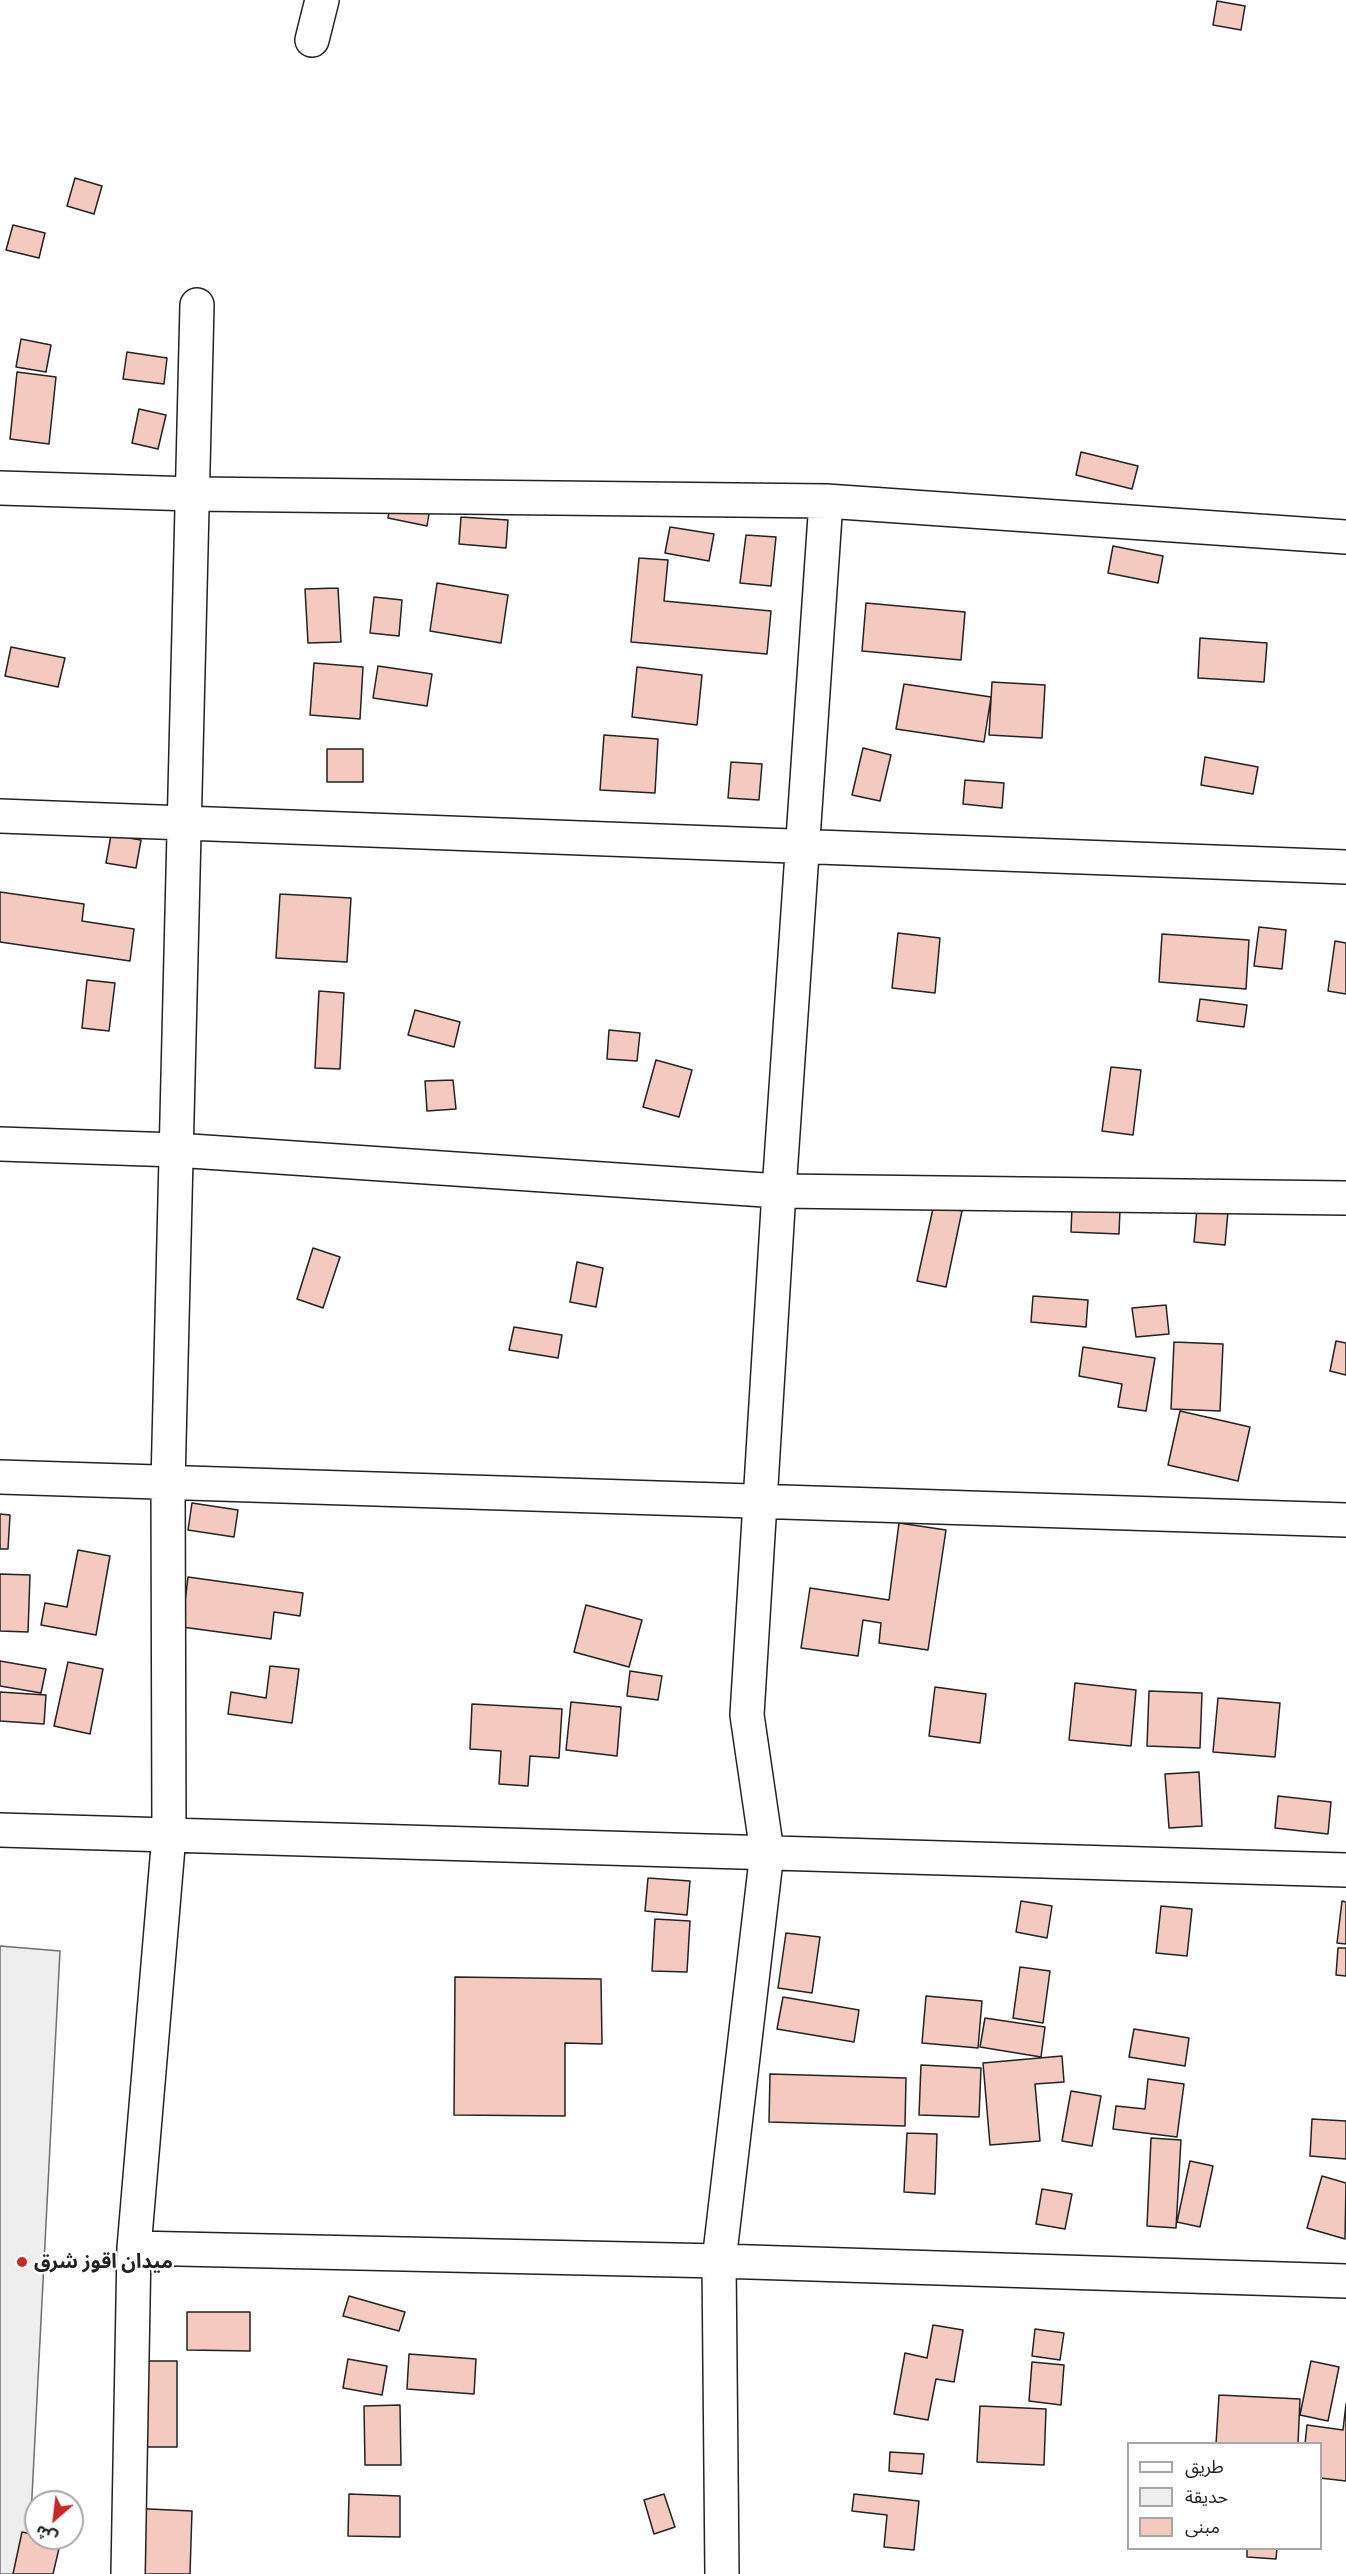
<!DOCTYPE html>
<html>
<head>
<meta charset="utf-8">
<style>
	body { margin:0 }
	#map { position:relative; width:1346px; height:2574px; overflow:hidden; background:#fff; font-family:"Public Sans","Noto Sans Arabic",sans-serif }
	canvas { display:block }
	.legend { position:absolute; left:1127px; top:2442px; width:195px; height:108px; box-sizing:border-box; background:#fff; border:2px solid #a7a7a7; margin:0; padding:8px 10px; list-style:none; font-size:18px; color:#222 }
	.legend li { display:flex; align-items:center; gap:12px; height:30px }
	.legend b { width:30px; border:2px solid #a7a7a7 }
	.north { position:absolute; left:24px; top:2490px; width:60px; height:60px; box-sizing:border-box; background:#fff; border:2px solid #a7a7a7; border-radius:50%; rotate:208deg; font-size:16px; font-weight:700; line-height:24px; text-align:center; color:#222 }
	.north::after { content:''; display:block; margin:auto; width:21px; height:27px; background:#c62828; clip-path:polygon(50% 0,100% 100%,50% 72%,0 100%) }
</style>
</head>
<body>
<div id="map">
<canvas width="1346" height="2574"></canvas>
<ul class="legend">
<li><b style="height:8px;background:#fff"></b>طريق</li>
<li><b style="height:16px;background:#eee"></b>حديقة</li>
<li><b style="height:16px;background:#f3c9c0"></b>مبنى</li>
</ul>
<div class="north">ش</div>
</div>
<script>
const ctx = document.querySelector('canvas').getContext('2d');
ctx.lineJoin = 'round';
function paint(path, color) {
  ctx.fillStyle = color;
  ctx.fill(path, 'evenodd');
}
function shape(rows) {
  const path = new Path2D();
  for (const r of rows) {
    path.moveTo(r[0], r[1]);
    for (let i = 2; i < r.length; i += 2) path.lineTo(r[i], r[i + 1]);
  }
  return path;
}
function strokePath(path, color, width, dash) {
  ctx.strokeStyle = color;
  ctx.lineWidth = width;
  ctx.lineCap = dash ? 'butt' : 'round';
  ctx.setLineDash(dash || []);
  ctx.stroke(path);
}
function label(font, color, halo, rows, align = 'center') {
  ctx.font = font + ' "Public Sans","Noto Sans Arabic",sans-serif';
  ctx.lineWidth = 4.5;
  ctx.setLineDash([]);
  ctx.textBaseline = 'middle';
  ctx.strokeStyle = halo;
  ctx.fillStyle = color;
  for (const [text, x, y, turn = 0] of rows) {
    ctx.save();
    ctx.translate(x, y);
    ctx.rotate((+turn || 0) * Math.PI / 180);
    ctx.textAlign = isNaN(turn) ? turn : align;
    if (halo) ctx.strokeText(text, 0, 0);
    ctx.fillText(text, 0, 0);
    ctx.restore();
  }
}
const green = shape([
	[0,1946,60,1951,28,2574,0,2574,0,1946]
]);
paint(green, '#eee');
strokePath(green, '#6f6f6f', 1.5);
const building = shape([
	[1217,1,1245,6,1241,30,1213,25,1217,1],
	[75,178,102,186,94,214,67,206,75,178],
	[13,225,45,233,39,258,6,250,13,225],
	[21,339,51,345,46,372,16,367,21,339],
	[127,352,167,358,164,384,123,379,127,352],
	[17,372,56,377,49,444,10,439,17,372],
	[139,409,166,415,158,449,132,443,139,409],
	[1081,452,1138,466,1132,489,1076,475,1081,452],
	[392,495,431,502,427,526,388,518,392,495],
	[461,517,508,520,506,548,459,544,461,517],
	[670,527,714,534,709,561,665,553,670,527],
	[746,535,776,537,771,586,740,583,746,535],
	[1113,546,1163,556,1158,583,1108,573,1113,546],
	[639,558,668,560,664,601,771,611,767,654,631,642,639,558],
	[437,583,508,595,501,643,430,631,437,583],
	[338,588,341,642,308,643,305,589,338,588],
	[374,597,402,600,399,636,370,633,374,597],
	[866,603,965,612,961,660,862,651,866,603],
	[1200,638,1267,643,1264,682,1198,678,1200,638],
	[11,647,65,658,58,687,5,676,11,647],
	[314,663,363,667,360,719,310,715,314,663],
	[378,666,432,674,427,706,373,698,378,666],
	[637,667,702,675,697,725,632,717,637,667],
	[992,682,1045,685,1042,738,989,735,992,682],
	[904,684,991,697,984,742,896,729,904,684],
	[604,735,658,739,655,793,600,790,604,735],
	[863,748,891,755,880,801,852,795,863,748],
	[327,749,363,749,363,782,327,782,327,749],
	[1205,757,1258,767,1253,794,1201,785,1205,757],
	[731,762,762,764,759,800,728,798,731,762],
	[965,780,1004,783,1002,808,963,804,965,780],
	[111,835,141,840,136,868,106,863,111,835],
	[0,892,84,904,82,921,134,929,130,961,0,942,0,892],
	[280,894,351,898,347,962,276,958,280,894],
	[1259,927,1286,930,1282,969,1254,966,1259,927],
	[898,933,940,938,935,993,892,988,898,933],
	[1162,934,1249,940,1246,989,1159,982,1162,934],
	[1335,941,1346,943,1346,994,1328,991,1335,941],
	[87,980,115,983,109,1031,82,1028,87,980],
	[319,991,344,993,340,1069,315,1068,319,991],
	[1200,999,1247,1005,1244,1027,1197,1021,1200,999],
	[415,1010,460,1022,454,1047,408,1035,415,1010],
	[609,1030,640,1033,637,1061,607,1059,609,1030],
	[656,1060,692,1070,679,1117,643,1107,656,1060],
	[1111,1067,1141,1070,1133,1135,1102,1131,1111,1067],
	[453,1080,456,1109,427,1111,425,1081,453,1080],
	[934,1204,962,1211,946,1287,917,1281,934,1204],
	[1072,1207,1120,1209,1119,1234,1071,1232,1072,1207],
	[1197,1209,1228,1211,1225,1245,1194,1242,1197,1209],
	[313,1248,340,1257,323,1308,297,1299,313,1248],
	[577,1262,603,1268,596,1307,570,1302,577,1262],
	[1033,1296,1088,1300,1086,1327,1031,1322,1033,1296],
	[1166,1305,1169,1334,1136,1337,1132,1308,1166,1305],
	[514,1327,562,1335,558,1358,509,1350,514,1327],
	[1336,1341,1346,1343,1346,1375,1330,1371,1336,1341],
	[1174,1342,1223,1344,1220,1411,1171,1409,1174,1342],
	[1083,1347,1155,1358,1146,1411,1118,1407,1122,1384,1079,1376,1083,1347],
	[1180,1411,1250,1427,1238,1481,1168,1465,1180,1411],
	[192,1503,238,1510,234,1537,188,1530,192,1503],
	[0,1514,10,1515,8,1549,0,1549,0,1514],
	[899,1523,946,1530,928,1650,879,1643,881,1623,863,1620,858,1656,801,1648,810,1588,889,1600,899,1523],
	[78,1550,110,1556,96,1635,41,1625,45,1603,67,1607,78,1550],
	[0,1574,30,1575,28,1632,0,1631,0,1574],
	[188,1577,303,1593,300,1616,274,1612,271,1639,182,1627,188,1577],
	[586,1605,642,1620,629,1667,574,1652,586,1605],
	[0,1661,46,1669,41,1693,0,1686,0,1661],
	[68,1662,103,1669,90,1734,54,1726,68,1662],
	[270,1666,299,1669,292,1723,228,1714,231,1692,266,1698,270,1666],
	[630,1671,662,1676,658,1700,627,1696,630,1671],
	[1075,1683,1136,1690,1131,1746,1069,1740,1075,1683],
	[935,1687,986,1694,980,1743,929,1736,935,1687],
	[1149,1691,1202,1693,1200,1748,1147,1746,1149,1691],
	[0,1692,46,1695,44,1724,0,1721,0,1692],
	[1218,1698,1280,1703,1275,1757,1213,1752,1218,1698],
	[571,1702,621,1707,617,1756,566,1750,571,1702],
	[472,1704,562,1709,559,1758,530,1756,528,1786,499,1784,501,1751,470,1749,472,1704],
	[1199,1772,1202,1826,1169,1828,1165,1774,1199,1772],
	[1278,1796,1331,1802,1328,1834,1275,1828,1278,1796],
	[648,1878,690,1881,687,1915,645,1911,648,1878],
	[1021,1901,1052,1906,1047,1938,1016,1932,1021,1901],
	[1342,1901,1346,1902,1346,1944,1337,1943,1342,1901],
	[1161,1906,1192,1909,1187,1956,1156,1953,1161,1906],
	[655,1919,690,1921,687,1972,652,1971,655,1919],
	[786,1933,820,1937,812,1993,778,1988,786,1933],
	[1338,1948,1346,1948,1346,1976,1336,1975,1338,1948],
	[1020,1967,1050,1971,1043,2023,1013,2018,1020,1967],
	[455,1977,601,1979,602,2044,565,2043,565,2116,454,2115,455,1977],
	[926,1996,982,2001,978,2048,922,2043,926,1996],
	[783,1997,859,2010,854,2042,777,2029,783,1997],
	[985,2018,1045,2027,1041,2057,980,2047,985,2018],
	[1134,2029,1189,2038,1185,2066,1129,2057,1134,2029],
	[1062,2056,1064,2082,1035,2084,1040,2141,990,2145,983,2063,1062,2056],
	[921,2065,981,2068,979,2117,919,2115,921,2065],
	[770,2074,906,2078,905,2126,769,2122,770,2074],
	[1148,2079,1184,2084,1177,2137,1113,2129,1116,2106,1145,2109,1148,2079],
	[1071,2091,1101,2096,1092,2146,1062,2141,1071,2091],
	[1312,2119,1346,2121,1346,2159,1310,2156,1312,2119],
	[907,2133,937,2134,935,2194,904,2192,907,2133],
	[1151,2138,1181,2140,1176,2228,1147,2226,1151,2138],
	[1190,2161,1213,2166,1200,2227,1177,2222,1190,2161],
	[1322,2176,1346,2183,1345,2239,1307,2228,1322,2176],
	[1042,2189,1072,2194,1065,2229,1036,2224,1042,2189],
	[349,2296,405,2312,399,2331,343,2316,349,2296],
	[187,2312,250,2312,250,2351,187,2350,187,2312],
	[933,2325,963,2330,954,2382,936,2379,928,2420,894,2414,905,2353,927,2358,933,2325],
	[1035,2329,1064,2333,1060,2360,1032,2356,1035,2329],
	[409,2354,476,2359,474,2394,407,2389,409,2354],
	[348,2359,387,2366,382,2395,343,2388,348,2359],
	[144,2361,177,2361,177,2447,145,2447,144,2361],
	[1311,2361,1339,2367,1328,2421,1300,2415,1311,2361],
	[1032,2362,1064,2365,1061,2405,1029,2401,1032,2362],
	[1219,2395,1300,2399,1298,2444,1216,2444,1219,2395],
	[1346,2404,1346,2481,1320,2478,1320,2444,1305,2444,1307,2425,1343,2430,1346,2404],
	[400,2405,401,2465,365,2465,364,2406,400,2405],
	[980,2406,1046,2409,1044,2465,977,2462,980,2406],
	[890,2452,924,2454,922,2474,889,2471,890,2452],
	[349,2494,400,2496,400,2537,348,2536,349,2494],
	[664,2494,675,2527,654,2534,644,2500,664,2494],
	[854,2494,919,2501,914,2550,884,2547,887,2515,852,2511,854,2494],
	[128,2508,192,2511,190,2574,144,2574,128,2508],
	[22,2532,36,2535,36,2538,61,2540,53,2574,13,2574,22,2532],
	[1247,2548,1277,2548,1276,2559,1247,2557,1247,2548]
]);
paint(building, '#f3c9c0');
strokePath(building, '#222', 1.5);
const street = shape([
	[312,40,322,0],
	[0,488,193,494,826,501,1346,537],
	[0,816,1346,867],
	[0,1144,176,1150,779,1191,1346,1198],
	[0,1477,1346,1520],
	[0,1830,1346,1870],
	[134,2248,719,2261,1346,2281],
	[128,2574,134,2248,169,1835,168,1483,197,305],
	[722,2574,719,2261,767,1852,747,1715,779,1191,826,501]
]);
strokePath(street, '#222', 36);
strokePath(street, '#fff', 33);
for (const [x, y, r, color] of [
	[22,2262,6,"#c62828"]
]) {
  const dot = new Path2D();
  dot.arc(x, y, r, 0, 2 * Math.PI);
  ctx.fillStyle = color;
  ctx.fill(dot);
  strokePath(dot, '#fff', 2);
}
label('bold 20px', '#222', '#fff', [
	["ميدان اقوز شرق",34,2262]
], 'left');
</script>
</body>
</html>
